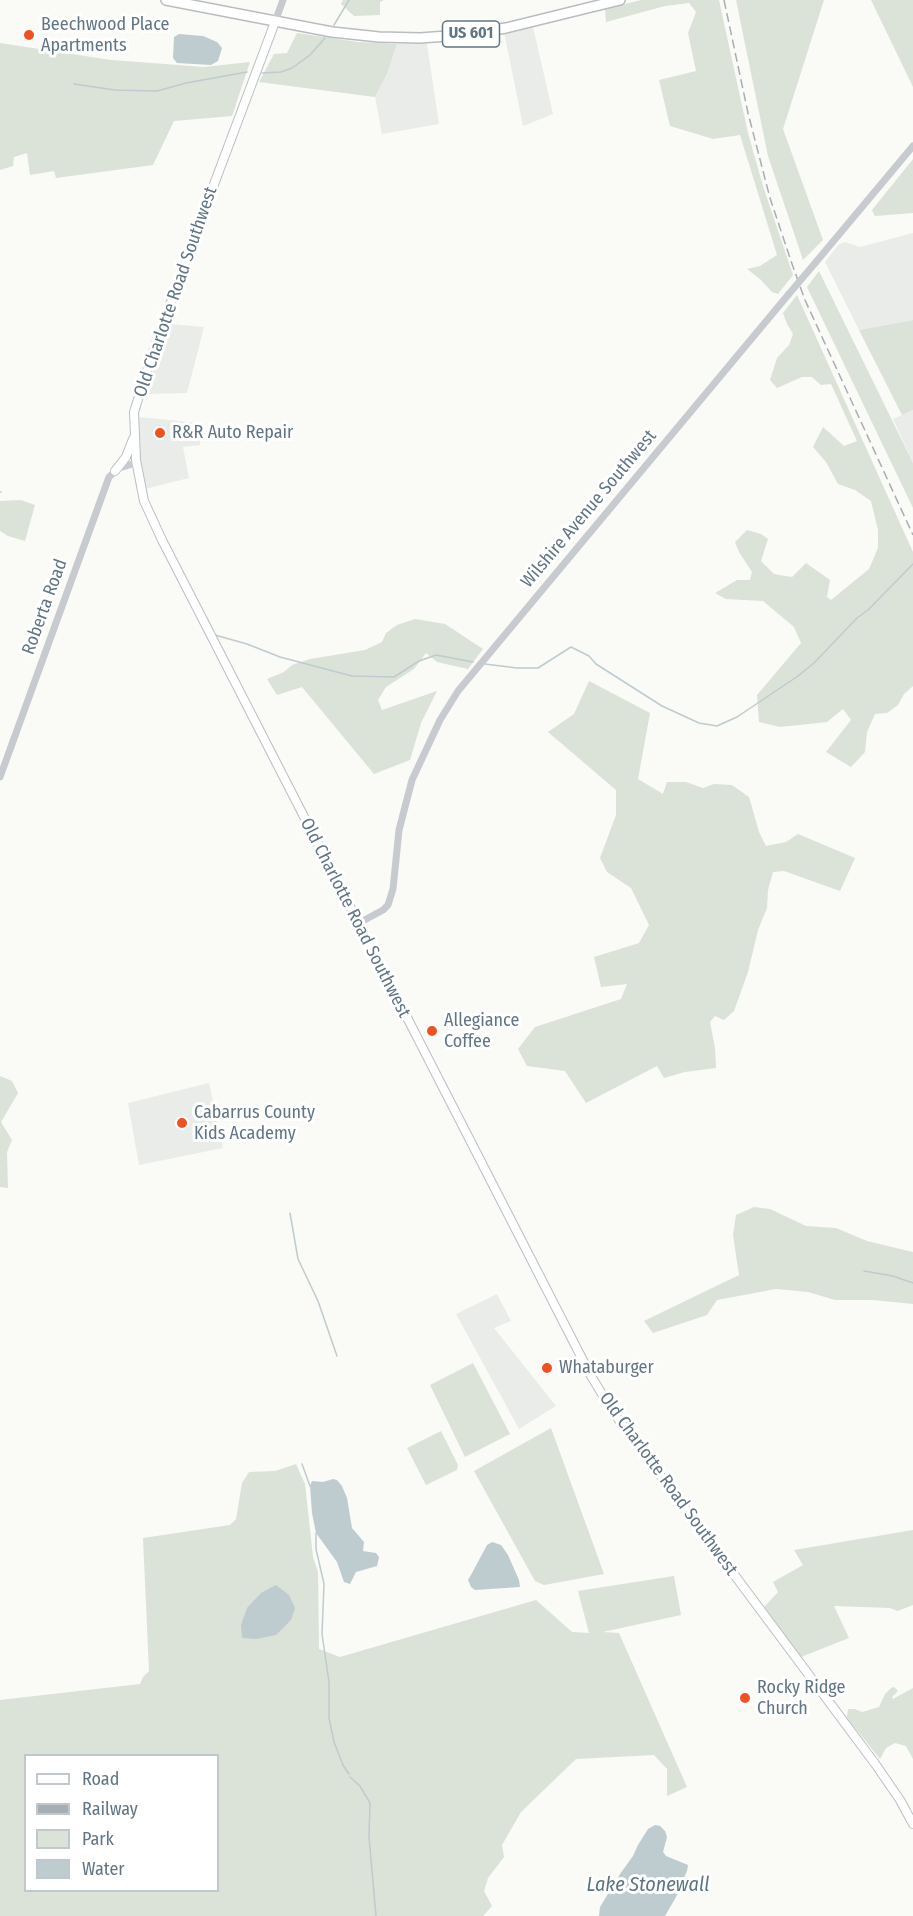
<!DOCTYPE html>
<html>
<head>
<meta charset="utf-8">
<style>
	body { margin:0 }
	#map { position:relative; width:913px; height:1916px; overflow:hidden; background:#fafaf7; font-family:"Fira Sans Condensed",sans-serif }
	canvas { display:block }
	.legend { position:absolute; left:24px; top:1754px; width:195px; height:138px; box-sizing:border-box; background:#fff; border:2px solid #c0c8ce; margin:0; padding:8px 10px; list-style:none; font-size:18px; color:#627584 }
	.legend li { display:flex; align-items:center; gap:12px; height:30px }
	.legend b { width:30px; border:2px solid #c0c8ce }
</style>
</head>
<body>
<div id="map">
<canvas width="913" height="1916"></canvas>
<ul class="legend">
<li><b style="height:8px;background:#fff"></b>Road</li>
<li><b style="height:8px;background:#a7aeb4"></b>Railway</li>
<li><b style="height:16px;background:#dbe2d8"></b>Park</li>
<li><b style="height:16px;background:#becbcf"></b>Water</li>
</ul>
</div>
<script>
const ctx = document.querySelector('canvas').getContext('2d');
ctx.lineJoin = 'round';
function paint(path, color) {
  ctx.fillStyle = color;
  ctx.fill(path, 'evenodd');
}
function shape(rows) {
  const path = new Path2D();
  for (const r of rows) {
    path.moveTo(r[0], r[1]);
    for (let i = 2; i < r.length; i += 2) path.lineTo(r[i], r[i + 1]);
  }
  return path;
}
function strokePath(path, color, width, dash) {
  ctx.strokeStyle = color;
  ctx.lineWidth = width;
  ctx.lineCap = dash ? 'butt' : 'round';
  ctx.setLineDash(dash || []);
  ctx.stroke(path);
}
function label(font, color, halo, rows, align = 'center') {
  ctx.font = font + ' "Fira Sans Condensed",sans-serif';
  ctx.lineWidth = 6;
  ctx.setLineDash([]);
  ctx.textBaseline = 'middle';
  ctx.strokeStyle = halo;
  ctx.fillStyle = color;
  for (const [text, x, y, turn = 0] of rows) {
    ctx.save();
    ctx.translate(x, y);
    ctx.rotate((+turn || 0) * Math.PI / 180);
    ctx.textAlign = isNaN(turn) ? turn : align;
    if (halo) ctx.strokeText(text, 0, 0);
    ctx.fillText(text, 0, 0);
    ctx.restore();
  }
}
paint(shape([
	[533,27,553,114,523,126,504,32],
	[397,44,427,44,439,124,382,134,375,97,387,74],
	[913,233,913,320,859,330,825,262,838,245,845,242,860,247],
	[169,324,204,327,187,393,144,394],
	[913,410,913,463,893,419],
	[138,417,200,423,200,445,183,447,189,478,145,489,139,463],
	[209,1083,223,1148,139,1165,128,1103],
	[497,1294,511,1321,494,1328,556,1406,519,1429,456,1314]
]), '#eaecea');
paint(shape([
	[343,0,384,0,380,2,380,15,354,16,341,4],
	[641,0,719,0,748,133,763,186,793,275,778,294,772,292,760,279,747,269,760,266,777,255,740,135,713,139,670,126,659,80,696,71,688,33,696,12,689,3,665,6,606,22,605,9],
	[736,0,824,0,783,129,823,240,803,260,768,156],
	[871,0,913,0,913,87],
	[297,33,358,42,397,44,387,74,375,97,259,82,274,54,287,53],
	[0,43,111,60,165,64,204,67,250,62,232,116,174,121,153,165,56,178,54,171,30,175,27,153,14,157,13,166,0,170],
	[913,159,913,213,875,216,872,210],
	[819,271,913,463,913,508,807,287],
	[797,295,913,552,913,686,904,694,898,705,887,713,875,714,867,732,865,752,851,767,826,752,851,720,843,709,827,722,780,727,759,722,757,695,801,643,794,627,763,601,726,599,715,593,737,580,750,580,752,572,739,552,735,542,747,530,761,534,768,539,761,561,774,574,792,577,806,563,830,580,827,597,831,600,869,569,878,548,878,530,871,501,855,490,838,484,826,462,813,447,823,427,844,446,857,441,831,384,821,385,812,377,802,377,777,388,770,380,777,358,789,345,793,334,787,324,783,313],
	[913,320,913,410,902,415,859,330],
	[21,500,35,505,25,541,8,536,0,531,0,501],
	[415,619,445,624,483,649,468,669,437,662,426,653,414,669,386,687,378,700,382,710,437,691,421,723,410,760,374,774,302,687,277,695,267,679,284,672,292,665,310,659,365,650,382,642,386,633,397,625],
	[589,681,650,713,638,779,663,794,667,782,686,782,703,788,714,784,732,785,749,797,759,832,766,846,786,842,798,834,855,858,840,891,784,871,773,872,768,890,767,908,758,930,748,972,734,1011,724,1020,715,1016,710,1022,715,1048,716,1068,685,1072,664,1078,657,1066,586,1103,565,1071,527,1066,518,1049,535,1027,621,999,627,984,601,987,594,957,639,943,649,925,631,888,607,872,600,858,616,815,616,790,548,732,574,714],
	[0,1076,12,1081,18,1093,1,1122,12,1140,7,1152,8,1188,0,1187],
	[754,1207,770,1209,806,1226,836,1228,867,1241,913,1252,913,1304,873,1300,835,1300,808,1292,776,1289,717,1300,707,1315,653,1333,644,1321,739,1275,733,1235,736,1215],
	[473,1363,510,1434,465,1457,430,1385],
	[551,1428,604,1574,544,1585,535,1581,474,1471],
	[441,1431,458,1465,457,1470,426,1485,407,1448],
	[296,1464,305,1484,313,1557,318,1572,319,1649,340,1657,536,1600,572,1632,589,1633,578,1591,674,1576,681,1615,603,1632,619,1633,687,1787,667,1796,667,1769,654,1755,576,1759,521,1812,502,1845,504,1857,488,1878,484,1891,492,1906,483,1916,0,1916,0,1700,140,1684,143,1677,149,1671,143,1538,230,1525,236,1519,242,1483,249,1472,275,1471],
	[26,1756,218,1756,218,1890,26,1890],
	[913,1530,913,1605,898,1611,890,1608,834,1606,849,1638,801,1657,764,1607,778,1592,773,1582,803,1565,794,1550],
	[894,1687,898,1691,892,1697,893,1699,913,1688,913,1759,906,1746,895,1743,886,1748,880,1759,847,1718,848,1709,855,1709,862,1712,879,1707,885,1694,891,1688]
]), '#dbe2d8');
paint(shape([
	[179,34,203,36,217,42,222,48,218,61,211,65,177,63,173,58,174,37],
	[333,1479,337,1480,342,1486,347,1498,352,1528,364,1542,363,1551,376,1553,379,1557,377,1566,356,1572,350,1584,344,1582,337,1562,316,1533,312,1513,310,1486,312,1481,323,1482],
	[492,1542,501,1545,508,1555,519,1580,520,1587,475,1590,471,1587,468,1580,471,1575,487,1545],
	[276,1585,289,1595,295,1608,291,1620,276,1635,256,1639,242,1638,241,1625,247,1608,261,1593],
	[655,1825,660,1826,665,1831,667,1837,663,1852,666,1856,688,1865,687,1871,676,1897,665,1916,599,1916,600,1907,620,1874,633,1856,638,1845,648,1829]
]), '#becbcf');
strokePath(shape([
	[334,25,349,0],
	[262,73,281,72,292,68,310,55,325,38],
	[74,84,115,90,157,91,186,83,247,72],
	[0,492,1,492],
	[204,613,209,623],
	[215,635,247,644,280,657,352,676,394,677,419,661,436,655,473,662],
	[485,664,517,668,538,668,571,647,589,656,596,664,662,706,699,723,717,726,737,717,798,676,814,663,857,618,868,610,913,564],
	[290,1213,298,1259,318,1301,337,1356],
	[864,1271,893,1276,913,1283],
	[302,1464,310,1486],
	[316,1533,316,1549,324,1584,322,1634,329,1682,329,1718,334,1742,343,1765,349,1774],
	[350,1777,360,1786,370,1803,369,1837,376,1916]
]), '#becbcf', 1.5);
const secondary = shape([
	[275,22,207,203,154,349,134,412,136,460,144,501,162,540,591,1376,613,1412,876,1765,900,1800,913,1824],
	[115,471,126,457,133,439]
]);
const trunk = shape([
	[166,0,332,32,379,37,420,38,461,35,506,28,620,0]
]);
strokePath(secondary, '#b9bfc3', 10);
strokePath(trunk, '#b9bdc0', 12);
strokePath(shape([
	[275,22,283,0],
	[816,262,913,146],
	[0,777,109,477,119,468,136,463],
	[359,923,383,910,388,905,393,889,399,830,412,780,440,720,458,691,788,295]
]), '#c7cbcf', 7);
strokePath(secondary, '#fff', 8);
strokePath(trunk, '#fff', 9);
strokePath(shape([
	[724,0,748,113,770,198,791,261,805,300,913,535]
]), '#a7aeb4', 1.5, [9, 4.5]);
strokePath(shape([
	[788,295,816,262]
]), '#c7cbcf', 7);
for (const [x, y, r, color] of [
	[29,35,6,"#f15120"],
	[160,433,6,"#f15120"],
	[432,1031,6,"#f15120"],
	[182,1123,6,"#f15120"],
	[547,1368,6,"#f15120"],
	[745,1698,6,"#f15120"]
]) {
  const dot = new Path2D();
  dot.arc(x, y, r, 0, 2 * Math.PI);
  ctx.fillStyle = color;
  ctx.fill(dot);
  strokePath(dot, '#fff', 2);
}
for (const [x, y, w] of [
	[471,34,57]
]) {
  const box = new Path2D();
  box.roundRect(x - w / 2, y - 13, w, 26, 4.5);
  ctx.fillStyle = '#fff';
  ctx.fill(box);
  strokePath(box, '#627584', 1.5);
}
label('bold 16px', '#627584', null, [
	["US 601",471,34]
]);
label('18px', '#627584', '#fff', [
	["Beechwood Place",41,25],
	["Apartments",41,46],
	["R&R Auto Repair",172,433],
	["Allegiance",444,1021],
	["Coffee",444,1042],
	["Cabarrus County",194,1113],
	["Kids Academy",194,1134],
	["Whataburger",559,1368],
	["Rocky Ridge",757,1688],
	["Church",757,1709]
], 'left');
label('18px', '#627584', '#fff', [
	["Old Charlotte Road Southwest",176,292,-71],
	["Wilshire Avenue Southwest",589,509,-50],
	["Roberta Road",45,607,-70],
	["Old Charlotte Road Southwest",355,918,63],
	["Old Charlotte Road Southwest",668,1484,54]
]);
label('italic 20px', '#5d757e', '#fff', [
	["Lake Stonewall",648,1885]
]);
</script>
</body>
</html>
